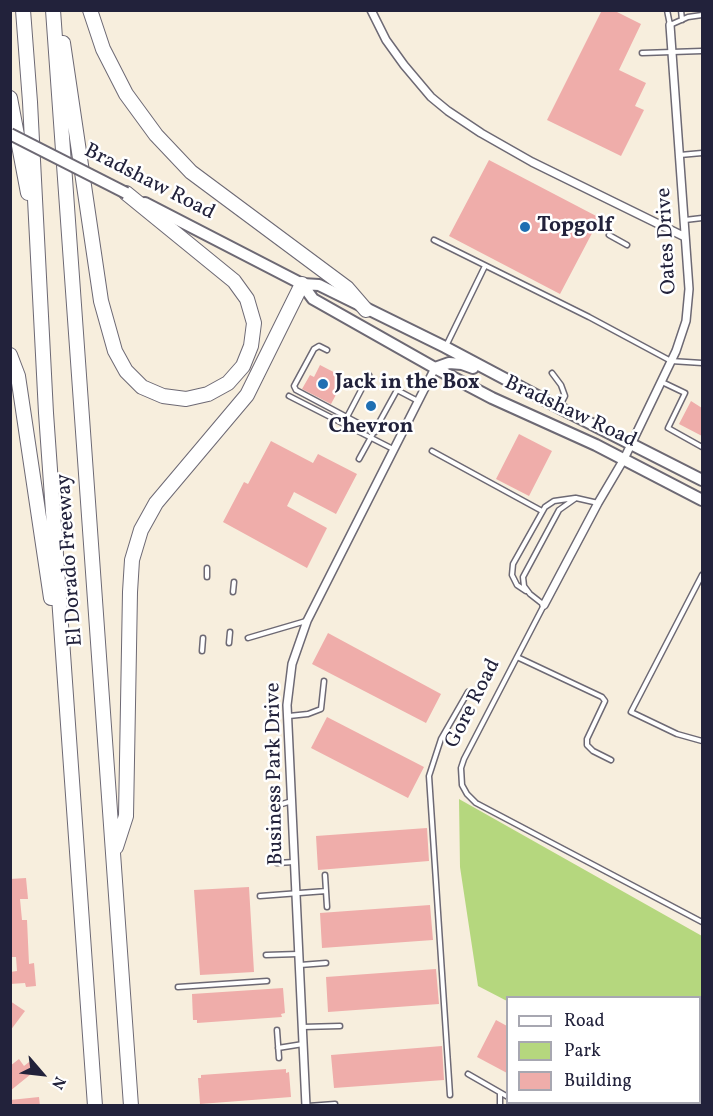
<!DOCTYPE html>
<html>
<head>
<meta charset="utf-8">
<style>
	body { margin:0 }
	#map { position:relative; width:713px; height:1116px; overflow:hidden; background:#f7eedd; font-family:Vollkorn,serif }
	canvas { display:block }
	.frame { position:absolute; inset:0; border:12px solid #22223b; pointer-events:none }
	.legend { position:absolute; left:506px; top:996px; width:195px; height:108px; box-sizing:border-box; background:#fff; border:2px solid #a7a7b1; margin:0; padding:8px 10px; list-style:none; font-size:18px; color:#22223b }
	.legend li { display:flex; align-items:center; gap:12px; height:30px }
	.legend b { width:30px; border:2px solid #a7a7b1 }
	.north { position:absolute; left:12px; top:1044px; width:60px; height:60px; -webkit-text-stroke:4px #fff; paint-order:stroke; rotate:118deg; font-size:16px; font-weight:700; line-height:24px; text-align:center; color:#22223b }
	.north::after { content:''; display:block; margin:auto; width:21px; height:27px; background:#22223b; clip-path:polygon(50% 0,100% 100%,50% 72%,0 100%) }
</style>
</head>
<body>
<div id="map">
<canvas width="713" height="1116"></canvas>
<div class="frame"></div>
<ul class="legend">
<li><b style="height:8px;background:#fff"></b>Road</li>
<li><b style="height:16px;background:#b5d77e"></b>Park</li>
<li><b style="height:16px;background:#efadaa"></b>Building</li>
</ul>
<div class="north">N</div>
</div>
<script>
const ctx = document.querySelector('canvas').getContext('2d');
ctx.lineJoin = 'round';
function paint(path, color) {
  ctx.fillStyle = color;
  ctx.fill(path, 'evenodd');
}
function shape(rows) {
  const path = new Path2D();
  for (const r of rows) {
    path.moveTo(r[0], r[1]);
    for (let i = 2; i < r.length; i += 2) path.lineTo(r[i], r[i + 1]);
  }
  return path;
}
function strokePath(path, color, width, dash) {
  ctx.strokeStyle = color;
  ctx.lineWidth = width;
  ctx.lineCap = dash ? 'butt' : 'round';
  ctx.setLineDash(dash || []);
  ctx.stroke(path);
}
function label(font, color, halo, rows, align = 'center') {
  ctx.font = font + ' Vollkorn,serif';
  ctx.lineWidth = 5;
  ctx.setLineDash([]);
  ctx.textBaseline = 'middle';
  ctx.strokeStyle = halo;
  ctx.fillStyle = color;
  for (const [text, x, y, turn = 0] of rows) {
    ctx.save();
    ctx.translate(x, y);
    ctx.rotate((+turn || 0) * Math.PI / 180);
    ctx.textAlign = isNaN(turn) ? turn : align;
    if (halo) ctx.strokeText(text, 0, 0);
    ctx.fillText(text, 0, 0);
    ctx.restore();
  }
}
paint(shape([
	[459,799,702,936,702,1102,700,1100,700,998,508,998,507,1001,478,986,460,867]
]), '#b5d77e');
paint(shape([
	[602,10,613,10,641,24,619,70,646,83,635,106,644,110,621,156,547,120],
	[489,160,600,218,560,294,449,236],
	[320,365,345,378,331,404,302,389,310,375,314,377],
	[691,401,702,408,702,436,679,424],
	[519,434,552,451,529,496,496,479],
	[271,441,313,463,318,454,357,474,336,514,294,492,287,506,327,528,307,568,223,522,244,482,248,484],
	[328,633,441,694,426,723,312,664],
	[327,717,424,767,408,798,311,748],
	[427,828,429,861,318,870,316,836],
	[26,878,28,899,20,899,22,920,27,920,29,964,34,963,36,986,26,987,25,983,10,984,10,972,17,971,16,957,10,957,10,879],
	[249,887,254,972,200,975,194,890],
	[430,905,433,940,322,948,320,913],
	[436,969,439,1004,328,1012,326,977],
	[283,988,285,1013,281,1014,282,1017,197,1023,197,1020,193,1020,192,994],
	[10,1001,25,1011,10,1031],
	[496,1020,507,1026,507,1073,477,1057],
	[442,1046,444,1080,334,1088,331,1055],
	[19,1059,24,1066,29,1062,36,1070,10,1091,10,1066],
	[286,1069,286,1073,289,1072,291,1097,200,1104,198,1078,201,1078,201,1075],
	[39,1097,40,1106,10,1106,10,1100]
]), '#efadaa');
const service = shape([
	[667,10,670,25,688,17,702,15],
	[681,10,682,20],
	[642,53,702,51],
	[680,155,702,153],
	[685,220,702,218],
	[609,235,627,245],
	[434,240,589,317,671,361,702,363],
	[446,346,485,266],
	[327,350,319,346,314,349,294,386,296,390,375,432],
	[552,373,561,385,565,396,559,407],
	[662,382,685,393,668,428,702,447],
	[289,396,393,449],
	[347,417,369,375],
	[432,451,542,511],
	[359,459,397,390,418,401],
	[598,503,576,498,559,510,523,577,524,586,530,594,544,605,464,759,461,768,462,785,467,794,476,803,702,922],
	[702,575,631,712,677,734,702,741],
	[207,577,207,568],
	[526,591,517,585,512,575,513,564,545,507,554,501,575,498],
	[233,592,234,582],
	[248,638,306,621],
	[229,643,230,632],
	[202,651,203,638],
	[517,657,602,697,605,701,587,739,587,745,593,751,611,760],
	[289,716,308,714,321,709,324,681],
	[272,807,292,801],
	[277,863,294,862],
	[325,875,327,907],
	[260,896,326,891],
	[266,955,298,954],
	[300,965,326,963],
	[178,987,267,981],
	[302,1027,340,1026],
	[277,1030,279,1058],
	[278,1048,303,1044],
	[468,1074,508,1097],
	[500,1093,500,1106],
	[450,1095,429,776,441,739,468,692],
	[518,1102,523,1106],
	[308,1106,335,1104]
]);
const minor = shape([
	[371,10,386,40,404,65,431,97,448,111,481,133,532,162,685,237],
	[544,605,598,503,624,459,676,351,686,321,689,289,670,25],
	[306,1106,287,705,292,664,307,621,435,368]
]);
const secondary = shape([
	[145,203,302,284,319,285,445,347,558,407,702,480],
	[302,284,313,299,435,368,492,398,596,445,702,500],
	[435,368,449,363,462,364,473,368]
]);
const motorway = shape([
	[23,10,30,102,46,413,95,1106],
	[53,10,131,1106],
	[90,10,103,49,126,94,156,135,191,172,347,288,366,310],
	[63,43,101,301,115,351,126,371,142,387,163,396,186,399,208,394,228,383,243,366,251,346,254,323,247,299,234,281,126,193],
	[10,98,28,193],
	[10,355,18,376,51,598],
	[116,847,126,816,130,592,132,560,141,530,156,503,247,395,302,284]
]);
strokePath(service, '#6d6974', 7);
strokePath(minor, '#6d6974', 10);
strokePath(secondary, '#6d6974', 14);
strokePath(motorway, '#6d6974', 16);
strokePath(service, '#fff', 4);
strokePath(minor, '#fff', 7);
strokePath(secondary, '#fff', 10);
strokePath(motorway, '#fff', 14);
const secondaryBridge = shape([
	[10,134,126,193]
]);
strokePath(secondaryBridge, '#6d6974', 14, []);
strokePath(secondaryBridge, '#fff', 10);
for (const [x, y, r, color] of [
	[525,227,6,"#1f6fb2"],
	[323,384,6,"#1f6fb2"],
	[371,406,6,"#1f6fb2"]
]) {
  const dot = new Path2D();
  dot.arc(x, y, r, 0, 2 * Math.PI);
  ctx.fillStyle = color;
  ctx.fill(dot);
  strokePath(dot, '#fff', 2);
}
label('21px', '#22223b', '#fff', [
	["Bradshaw Road",149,183,27],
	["Oates Drive",668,241,-93],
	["Bradshaw Road",570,413,25],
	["El Dorado Freeway",71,560,-94],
	["Gore Road",474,704,-63],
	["Business Park Drive",276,774,-91]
]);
label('bold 21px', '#22223b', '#fff', [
	["Topgolf",537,227],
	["Jack in the Box",335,384],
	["Chevron",371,428,"center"]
], 'left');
</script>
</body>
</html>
